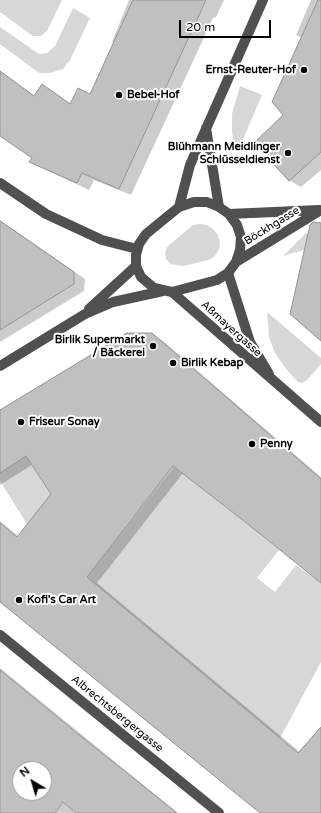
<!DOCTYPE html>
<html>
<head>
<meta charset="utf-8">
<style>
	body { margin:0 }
	#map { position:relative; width:321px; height:813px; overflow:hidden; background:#fff; font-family:"Varela Round",sans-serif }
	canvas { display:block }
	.north { position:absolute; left:12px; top:761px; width:40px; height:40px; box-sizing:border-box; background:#fff; border:1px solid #999; border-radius:50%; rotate:322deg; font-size:11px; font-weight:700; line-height:16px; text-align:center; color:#000 }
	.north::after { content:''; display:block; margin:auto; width:14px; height:18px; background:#000; clip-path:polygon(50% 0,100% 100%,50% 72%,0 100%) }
	.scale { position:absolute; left:179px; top:20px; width:92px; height:18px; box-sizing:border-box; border:2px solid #000; border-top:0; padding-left:5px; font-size:12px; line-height:14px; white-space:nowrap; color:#000; -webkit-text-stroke:3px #fff; paint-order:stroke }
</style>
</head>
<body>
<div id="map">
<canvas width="321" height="813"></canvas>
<div class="north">N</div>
<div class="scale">20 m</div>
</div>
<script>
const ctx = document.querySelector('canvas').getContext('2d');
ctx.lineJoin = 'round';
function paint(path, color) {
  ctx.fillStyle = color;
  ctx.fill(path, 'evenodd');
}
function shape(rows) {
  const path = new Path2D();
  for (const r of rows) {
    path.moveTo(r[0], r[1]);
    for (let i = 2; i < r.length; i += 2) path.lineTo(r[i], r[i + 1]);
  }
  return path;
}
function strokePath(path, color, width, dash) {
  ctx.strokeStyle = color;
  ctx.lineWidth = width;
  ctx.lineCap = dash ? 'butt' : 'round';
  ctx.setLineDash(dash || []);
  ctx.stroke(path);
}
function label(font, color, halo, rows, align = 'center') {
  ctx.font = font + ' "Varela Round",sans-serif';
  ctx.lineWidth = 4;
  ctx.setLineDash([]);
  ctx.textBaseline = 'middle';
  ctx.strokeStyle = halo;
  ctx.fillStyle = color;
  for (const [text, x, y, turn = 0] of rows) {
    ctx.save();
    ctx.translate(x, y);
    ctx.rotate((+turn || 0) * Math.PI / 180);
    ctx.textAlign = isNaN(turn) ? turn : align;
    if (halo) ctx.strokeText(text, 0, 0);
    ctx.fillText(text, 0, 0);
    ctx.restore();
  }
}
paint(shape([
	[0,0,62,0,47,31,41,36,33,36,0,12],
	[73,8,90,18,70,60,63,69,50,73,39,73,0,44,0,27,39,54,47,53,55,46],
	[240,86,262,95,241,144,235,147,232,133,232,114],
	[200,224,207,225,213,229,218,235,220,242,219,249,215,256,209,260,183,266,171,264,166,259,165,253,167,247,193,225],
	[320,226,321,245,283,256,305,234],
	[267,312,321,358,321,364,307,380,302,383,298,382,286,369,275,353,269,337],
	[90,447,27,524,0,481,0,473,26,456],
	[174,467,244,521,279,550,257,578,275,592,296,565,321,583,321,662,280,738,87,577]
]), '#d7d7d7');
paint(shape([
	[129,0,224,0,216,17,213,18,131,195,94,180,89,190,42,168,30,161,33,158,0,135,0,71,35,96,43,85,71,104,91,95,114,44,112,42],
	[311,0,321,0,321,170,301,187,289,180,285,116,302,38,296,35],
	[0,220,85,279,84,291,0,342],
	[152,334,163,341,321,477,321,582,183,473,97,583,300,752,321,729,321,813,261,813,0,602,0,521,18,536,113,420,35,463,0,485,0,412],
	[0,668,178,813,0,813],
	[20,769,44,769,44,793,20,793]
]), '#0003');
const building = shape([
	[133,0,206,0,119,189,82,173,77,183,29,162,32,158,0,136,0,71,34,96,42,84,70,104,78,88,90,94,133,0],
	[318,0,321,0,321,152,289,181,254,143,283,115,272,102,318,0],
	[0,221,74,272,74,284,0,330,0,221],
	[313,222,321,223,321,341,290,314,310,225,313,222],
	[127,333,152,333,321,479,321,583,244,521,173,466,87,577,298,753,321,727,321,813,260,813,0,602,0,523,17,537,51,494,26,456,0,473,0,410,127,333],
	[0,670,83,738,177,813,76,813,63,802,55,813,0,813,0,670],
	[20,769,44,769,44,793,20,793,20,769]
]);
paint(building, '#c0c0c0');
strokePath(building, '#949494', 1);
strokePath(shape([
	[206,128,219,207],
	[0,183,46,214,102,240,137,249],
	[194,202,207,202,219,207,229,214,237,225,241,237,240,250,236,262,228,273,217,280,172,292,154,288,141,277,136,266,136,255,139,244,146,234,179,207,194,202],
	[179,207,190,165,263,0],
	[229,214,319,210],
	[236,262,321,210],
	[228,273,250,342,269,374],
	[172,292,321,422],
	[89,309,136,266],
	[0,366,85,314,113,302,163,291],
	[0,635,219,813]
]), '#505050', 10);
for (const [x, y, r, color] of [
	[304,70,4,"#000"],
	[119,95,4,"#000"],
	[288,153,4,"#000"],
	[153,346,4,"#000"],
	[173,363,4,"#000"],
	[21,422,4,"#000"],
	[252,444,4,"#000"],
	[19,600,4,"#000"]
]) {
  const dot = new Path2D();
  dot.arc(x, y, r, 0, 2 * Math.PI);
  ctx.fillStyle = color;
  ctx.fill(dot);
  strokePath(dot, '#fff', 1.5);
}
label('bold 11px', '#000', '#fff', [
	["Ernst-Reuter-Hof",296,70,"right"],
	["Bebel-Hof",127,95],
	["Blühmann Meidlinger",280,147,"right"],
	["Schlüsseldienst",280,160,"right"],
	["Birlik Supermarkt",145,340,"right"],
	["/ Bäckerei",145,353,"right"],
	["Birlik Kebap",181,363],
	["Friseur Sonay",29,422],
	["Penny",260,444],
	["Kofi's Car Art",27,600]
], 'left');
label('11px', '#000', '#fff', [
	["Böckhgasse",272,226,-32],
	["Aßmayergasse",231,329,42],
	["Albrechtsbergergasse",117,714,39]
]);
</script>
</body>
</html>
